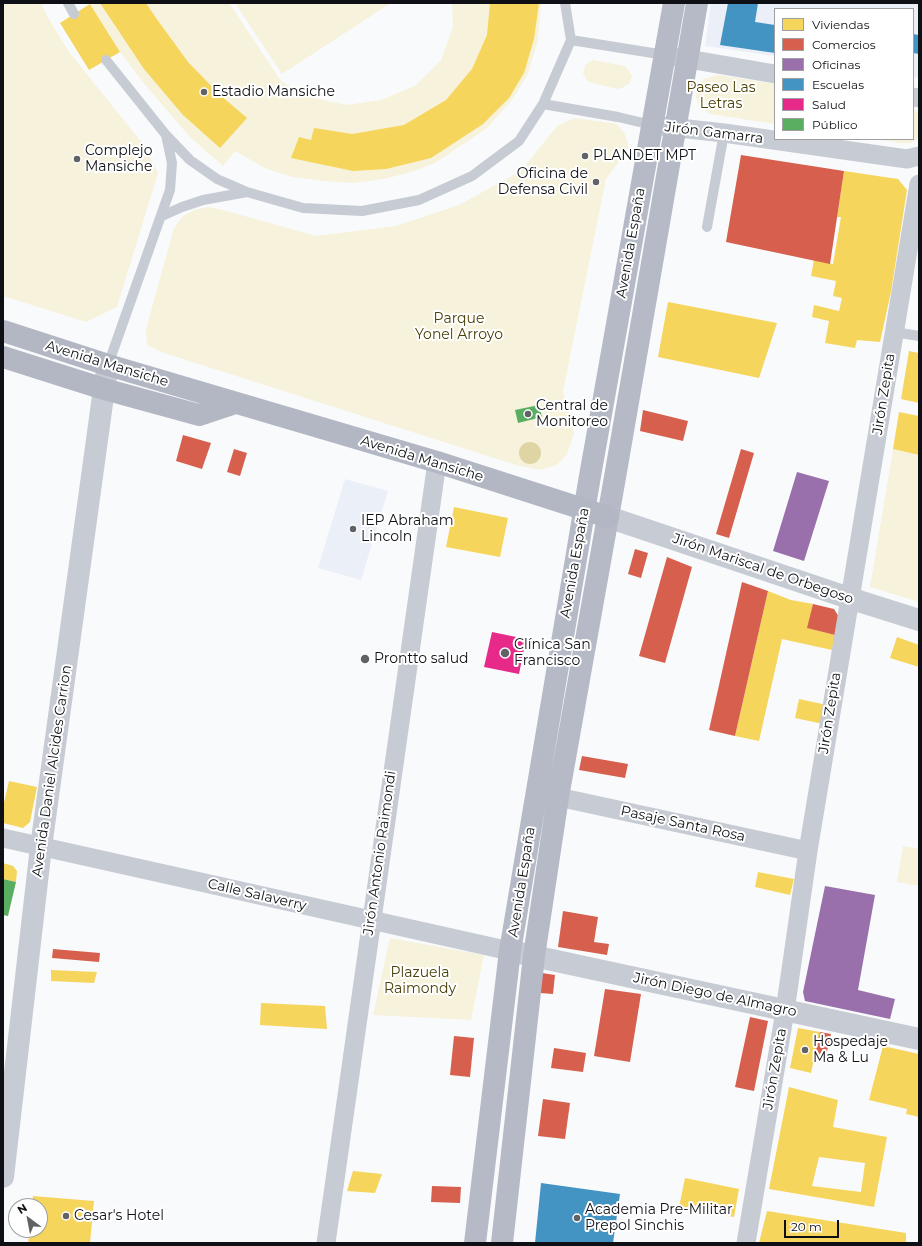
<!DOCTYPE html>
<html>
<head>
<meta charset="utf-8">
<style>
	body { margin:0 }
	#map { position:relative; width:922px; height:1246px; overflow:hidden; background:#f9fafc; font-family:Montserrat,sans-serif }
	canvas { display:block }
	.frame { position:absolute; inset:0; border:4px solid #0e1015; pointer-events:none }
	.legend { position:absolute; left:774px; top:8px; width:140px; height:132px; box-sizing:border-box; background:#fff; border:1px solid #9f9fa1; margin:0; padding:5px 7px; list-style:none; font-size:12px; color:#0e1015 }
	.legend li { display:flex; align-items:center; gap:8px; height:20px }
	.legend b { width:20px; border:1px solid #9f9fa1 }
	.north { position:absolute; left:8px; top:1198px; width:40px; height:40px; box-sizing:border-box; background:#fff; border:1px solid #9f9fa1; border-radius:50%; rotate:328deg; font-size:11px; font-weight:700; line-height:16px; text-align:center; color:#0e1015 }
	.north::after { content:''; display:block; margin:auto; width:14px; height:18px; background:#606266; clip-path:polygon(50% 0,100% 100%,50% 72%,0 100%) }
	.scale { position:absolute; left:784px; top:1220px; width:55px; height:18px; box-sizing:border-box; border:2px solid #0e1015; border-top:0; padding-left:5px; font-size:12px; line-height:14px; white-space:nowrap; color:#0e1015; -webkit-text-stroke:3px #fff; paint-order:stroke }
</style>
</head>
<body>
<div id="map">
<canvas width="922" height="1246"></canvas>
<div class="frame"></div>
<ul class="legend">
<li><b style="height:11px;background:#f6d55c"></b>Viviendas</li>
<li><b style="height:11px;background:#d6604d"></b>Comercios</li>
<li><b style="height:11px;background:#9970ab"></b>Oficinas</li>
<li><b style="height:11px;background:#4393c3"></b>Escuelas</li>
<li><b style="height:11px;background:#e7298a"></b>Salud</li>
<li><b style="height:11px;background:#5aae61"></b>Público</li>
</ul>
<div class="north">N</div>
<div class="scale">20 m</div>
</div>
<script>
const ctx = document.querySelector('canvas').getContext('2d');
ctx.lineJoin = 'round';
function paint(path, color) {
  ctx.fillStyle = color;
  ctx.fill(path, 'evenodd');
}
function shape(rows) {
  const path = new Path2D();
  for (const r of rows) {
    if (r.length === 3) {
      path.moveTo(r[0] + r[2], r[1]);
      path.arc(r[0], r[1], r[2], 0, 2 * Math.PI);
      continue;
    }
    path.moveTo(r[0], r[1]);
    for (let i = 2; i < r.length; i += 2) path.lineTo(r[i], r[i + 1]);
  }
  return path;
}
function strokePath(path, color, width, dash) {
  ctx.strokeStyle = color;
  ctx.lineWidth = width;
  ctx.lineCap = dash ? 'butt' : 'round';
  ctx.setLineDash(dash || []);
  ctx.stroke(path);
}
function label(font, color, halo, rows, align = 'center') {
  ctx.font = font + ' Montserrat,sans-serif';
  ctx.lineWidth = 4;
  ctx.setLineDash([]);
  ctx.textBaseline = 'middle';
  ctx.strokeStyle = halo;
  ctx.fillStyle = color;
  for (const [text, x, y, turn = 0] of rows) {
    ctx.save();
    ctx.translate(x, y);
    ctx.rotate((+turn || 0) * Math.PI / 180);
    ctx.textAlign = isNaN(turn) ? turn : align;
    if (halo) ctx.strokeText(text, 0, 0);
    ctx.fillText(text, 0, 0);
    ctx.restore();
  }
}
paint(shape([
	[711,3,919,3,919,35,913,34,913,9,775,9,775,56,705,46],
	[913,53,919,54,919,78,913,77],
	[345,479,388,491,361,580,318,568]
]), '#ebeff8');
paint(shape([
	[3,3,41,3,47,16,69,52,143,144,158,173,117,307,86,322,3,296],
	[90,3,229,3,281,81,308,97,347,105,382,100,416,85,441,60,453,27,452,3,541,3,538,40,527,76,512,100,487,128,435,163,411,172,384,179,353,183,324,181,292,177,267,169,235,151,223,166,190,137,145,85,120,52],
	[235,3,391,3,282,74],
	[593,60,625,66,629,71,632,76,630,83,624,87,618,89,592,83,587,81,583,73,584,69,586,64],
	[718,75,775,84,775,124,710,114,698,105,695,91,699,84,704,79],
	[913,109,919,112,919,137,917,140,909,143,900,143,876,139,913,139],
	[575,118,617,124,625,134,629,148,606,179,563,391,574,433,567,454,557,465,540,470,516,465,164,353,147,345,146,329,174,228,182,217,194,210,208,207,223,210,316,236,396,226,459,205,521,171,557,126],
	[893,449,919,455,919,602,870,587],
	[903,846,919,849,919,886,897,882],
	[390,938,484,955,471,1020,373,1015]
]), '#f7f2db');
paint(shape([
	[530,453,11]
]), '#dfd5a4');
paint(shape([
	[100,3,146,3,156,18,188,62,220,95,247,118,220,148,183,115,144,69],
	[490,3,539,3,534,39,524,73,509,98,483,124,431,158,386,169,353,171,291,158,299,137,311,140,314,128,352,134,404,125,446,100,472,69,487,35],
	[90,4,120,52,89,70,60,23],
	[844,171,898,179,907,190,891,292,880,342,857,340,855,348,825,343,829,321,812,317,814,305,839,311,842,298,833,296,836,281,811,276,814,260,833,264,841,217,837,217],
	[668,302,777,323,759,378,658,357],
	[909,351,919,353,919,403,901,399],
	[899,412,919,416,919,455,893,449],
	[454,507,508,518,500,557,446,547],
	[768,591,791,600,813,604,808,628,835,635,832,650,782,639,759,741,735,736],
	[897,637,919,645,919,667,890,658],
	[799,699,827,705,823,724,795,718],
	[9,781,37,787,30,822,23,828,3,823,3,807],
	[3,863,13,866,17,871,16,882,3,879],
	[758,872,794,879,790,895,755,887],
	[51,970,97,972,94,983,51,981],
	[261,1003,325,1006,327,1029,260,1025],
	[798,1028,820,1032,811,1073,790,1068],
	[883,1046,919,1054,919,1117,906,1114,907,1109,869,1100],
	[789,1087,838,1100,833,1127,887,1137,874,1207,769,1189],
	[819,1157,865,1163,861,1192,812,1186],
	[353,1171,382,1174,375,1193,347,1191],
	[685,1178,739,1189,734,1217,679,1207],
	[33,1196,94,1201,90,1243,28,1243,30,1230,40,1230,40,1206,32,1206],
	[767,1211,906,1233,906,1243,759,1243]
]), '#f6d55c');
paint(shape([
	[741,155,844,171,830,264,726,242],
	[643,410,688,421,683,441,640,431],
	[183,435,211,443,202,469,176,461],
	[234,449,247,453,240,476,227,472],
	[741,449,754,453,729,538,716,534],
	[635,549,648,553,641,578,628,574],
	[667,557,692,567,665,663,639,656],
	[742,582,768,591,735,736,709,730],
	[813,604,834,609,839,617,835,635,807,628],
	[582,756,628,764,625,778,579,770],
	[563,911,598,917,594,942,609,944,607,955,558,947],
	[53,949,100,953,99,962,52,958],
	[542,973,555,975,553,994,540,993],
	[605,989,641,994,630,1062,594,1056],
	[750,1017,768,1021,754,1091,735,1087],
	[820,1032,831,1034,826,1056,815,1054],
	[454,1036,474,1038,470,1077,450,1075],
	[554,1048,586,1053,583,1072,551,1068],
	[543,1099,570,1103,565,1139,538,1136],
	[432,1186,461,1187,460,1203,431,1202]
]), '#d6604d');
paint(shape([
	[797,472,829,481,804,561,773,551],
	[825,886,875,895,858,990,895,999,890,1019,805,1001,803,992]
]), '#9970ab');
paint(shape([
	[728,3,758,3,755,22,775,25,775,53,720,45],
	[913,34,919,35,919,54,913,53],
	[541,1183,620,1194,613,1243,535,1243]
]), '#4393c3');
paint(shape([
	[492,632,526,639,519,674,484,667]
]), '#e7298a');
paint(shape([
	[539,405,542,417,518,423,515,410],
	[3,879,16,882,8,916,3,915]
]), '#5aae61');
strokePath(shape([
	[68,3,74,14],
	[571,40,665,55],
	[106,60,166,135,190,160,217,179,247,192,303,208,362,211,419,200,472,176,519,141,543,104,571,40,565,3],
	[543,104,618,117,652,125],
	[162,216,182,207,203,200,247,192],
	[707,227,724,133],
	[894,332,919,336],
	[108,365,170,190,172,163,166,135]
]), '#c7cbd3', 10);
strokePath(shape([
	[665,55,775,74],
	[913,97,919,98],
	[652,125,724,133,907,159,919,156],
	[558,797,808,851],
	[3,838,510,951],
	[326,1243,437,462],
	[746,1243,785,1011,808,851,919,184]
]), '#c7cbd3', 19);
strokePath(shape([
	[608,517,849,598,919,620],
	[510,951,919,1039],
	[3,1177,41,847,104,389,108,365]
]), '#c7cbd3', 22);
strokePath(shape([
	[475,1243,510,951,590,476,674,3],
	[502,1243,534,956,558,797,614,483,697,3]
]), '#b6bac6', 22);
strokePath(shape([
	[3,331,108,365,437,462,608,517],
	[3,357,104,389,199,415,235,403]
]), '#b2b7c3', 22);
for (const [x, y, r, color] of [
	[204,92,4,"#606266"],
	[585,156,4,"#606266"],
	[77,159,4,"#606266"],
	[596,182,4,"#606266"],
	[528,414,4,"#606266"],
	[353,529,4,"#606266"],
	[505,653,5,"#606266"],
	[365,659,5,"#606266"],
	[805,1050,4,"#606266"],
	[66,1216,4,"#606266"],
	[577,1218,4,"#606266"]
]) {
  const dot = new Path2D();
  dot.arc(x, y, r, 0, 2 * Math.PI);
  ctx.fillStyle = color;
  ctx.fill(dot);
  strokePath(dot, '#fff', 1.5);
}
label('14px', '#4b4007', '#fff', [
	["Paseo Las",721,88],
	["Letras",721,104],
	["Parque",459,319],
	["Yonel Arroyo",459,335],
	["Plazuela",420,973],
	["Raimondy",420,989]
]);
label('14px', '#0e1015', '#fff', [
	["Estadio Mansiche",212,92],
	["Complejo",85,151],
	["Mansiche",85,167],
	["PLANDET MPT",593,156],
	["Oficina de",588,174,"right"],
	["Defensa Civil",588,190,"right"],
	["Central de",536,406],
	["Monitoreo",536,422],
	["IEP Abraham",361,521],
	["Lincoln",361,537],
	["Clínica San",514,645],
	["Francisco",514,661],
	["Prontto salud",374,659],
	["Hospedaje",813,1042],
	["Ma & Lu",813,1058],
	["Academia Pre-Militar",585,1210],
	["Prepol Sinchis",585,1226],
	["Cesar's Hotel",74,1216]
], 'left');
label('14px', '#0e1015', '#fff', [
	["Jirón Gamarra",714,133,7],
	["Avenida España",631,243,-80],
	["Avenida Mansiche",107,364,17],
	["Jirón Zepita",884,394,-81],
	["Avenida Mansiche",422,459,17],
	["Avenida España",575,563,-80],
	["Jirón Mariscal de Orbegoso",763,569,19],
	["Jirón Zepita",830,713,-81],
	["Avenida Daniel Alcides Carrion",52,771,-82],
	["Pasaje Santa Rosa",683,824,12],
	["Jirón Antonio Raimondi",380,853,-82],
	["Avenida España",522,882,-81],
	["Calle Salaverry",257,895,13],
	["Jirón Diego de Almagro",715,995,12],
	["Jirón Zepita",775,1069,-80]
]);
</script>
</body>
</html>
